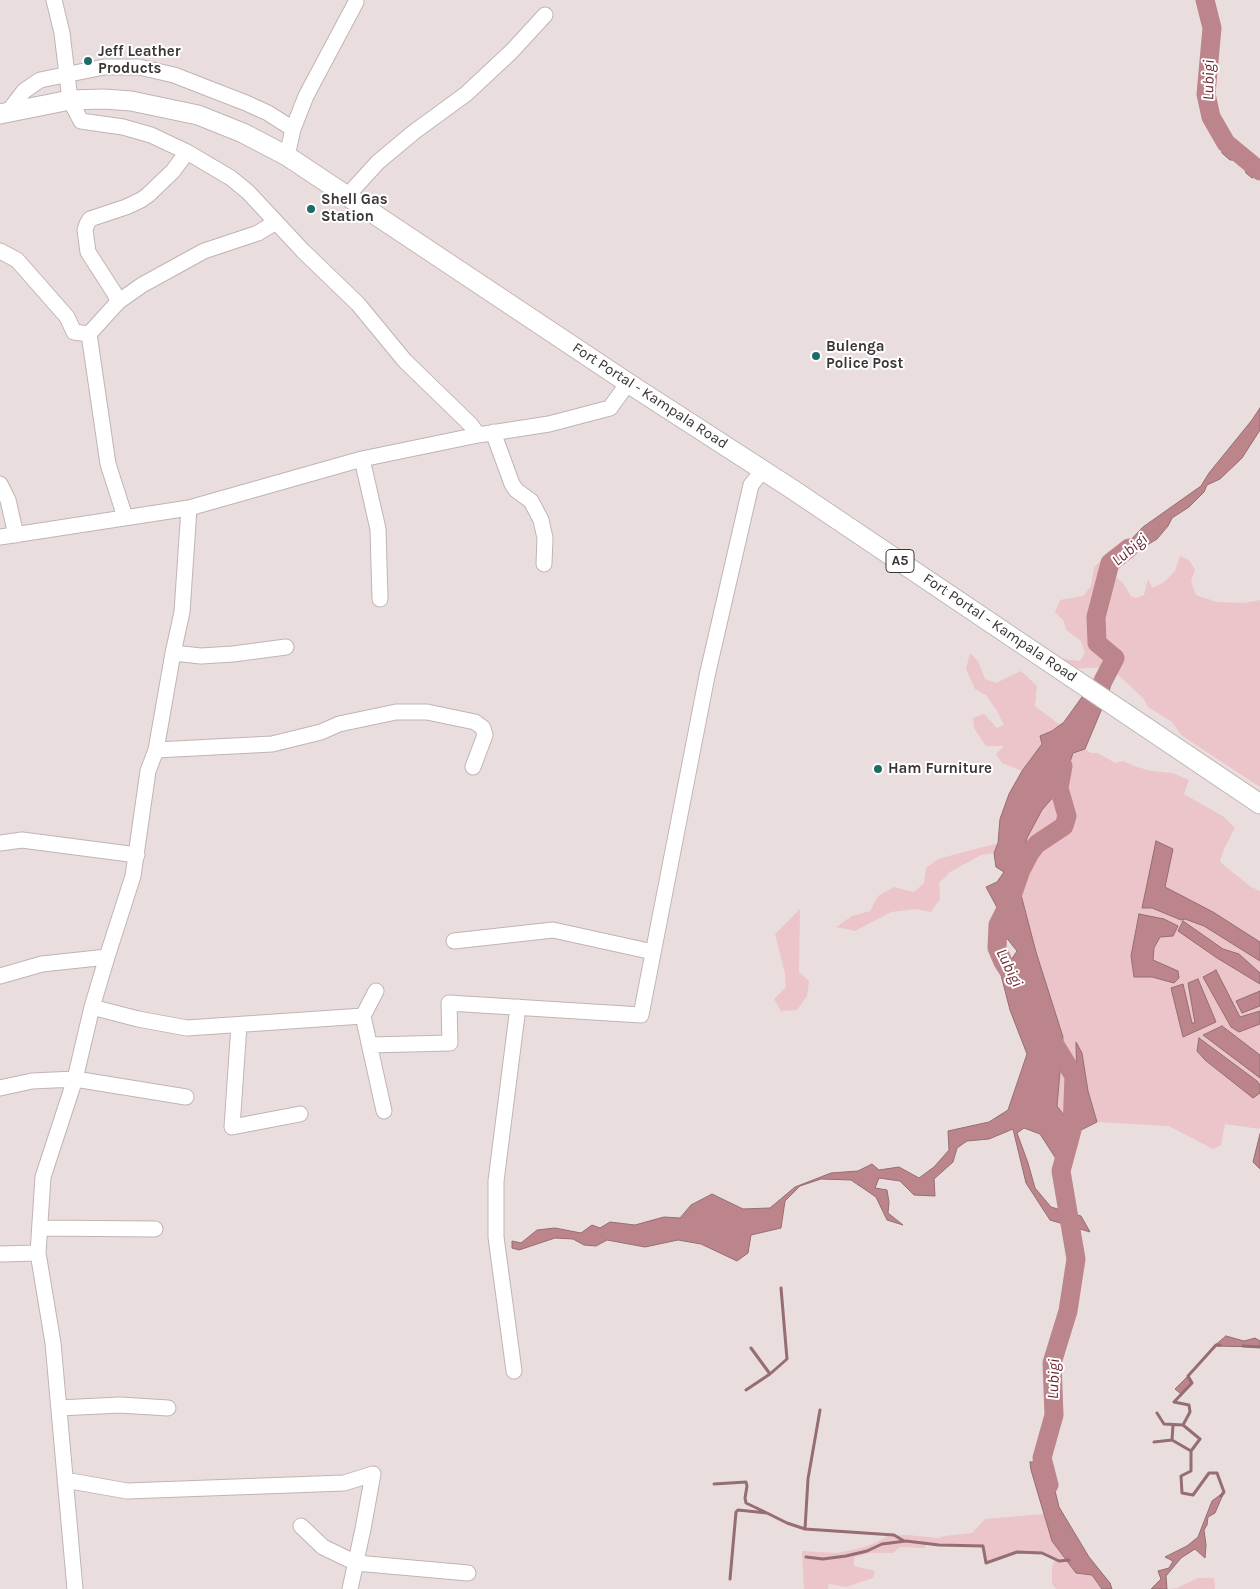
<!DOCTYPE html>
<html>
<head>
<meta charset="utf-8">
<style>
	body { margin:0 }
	canvas { display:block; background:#e9ddde }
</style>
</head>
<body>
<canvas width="1260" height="1589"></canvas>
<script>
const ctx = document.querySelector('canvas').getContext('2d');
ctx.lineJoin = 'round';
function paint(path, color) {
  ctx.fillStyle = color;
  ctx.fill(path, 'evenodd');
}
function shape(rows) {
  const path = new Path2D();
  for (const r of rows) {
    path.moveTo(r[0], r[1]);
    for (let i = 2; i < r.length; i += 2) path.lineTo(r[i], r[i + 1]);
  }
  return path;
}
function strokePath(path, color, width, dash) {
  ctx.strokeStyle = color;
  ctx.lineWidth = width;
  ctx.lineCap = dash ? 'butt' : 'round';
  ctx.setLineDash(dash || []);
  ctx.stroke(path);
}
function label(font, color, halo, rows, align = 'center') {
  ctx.font = font + ' Karla,sans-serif';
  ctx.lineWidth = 4;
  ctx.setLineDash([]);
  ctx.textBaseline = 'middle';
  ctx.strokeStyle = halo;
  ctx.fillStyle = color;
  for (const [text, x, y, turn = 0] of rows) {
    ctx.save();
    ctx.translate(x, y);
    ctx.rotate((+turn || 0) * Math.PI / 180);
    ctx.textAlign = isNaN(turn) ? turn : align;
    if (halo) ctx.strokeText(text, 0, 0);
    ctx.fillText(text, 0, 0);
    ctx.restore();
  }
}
paint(shape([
	[1180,556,1189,560,1195,570,1191,581,1196,595,1217,602,1245,603,1260,600,1260,787,1181,735,1172,722,1148,707,1143,698,1115,672,1115,659,1106,667,1070,669,1062,659,1080,661,1085,653,1081,641,1066,630,1064,621,1055,612,1060,600,1083,596,1091,586,1094,567,1101,561,1107,558,1113,567,1113,575,1123,583,1131,596,1136,598,1144,595,1148,579,1152,588,1163,583,1175,571],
	[970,653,978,661,985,679,996,683,1021,671,1037,686,1035,706,1060,725,1052,731,1040,736,1042,744,1022,771,1002,763,996,754,1004,746,986,746,974,728,973,718,984,714,997,728,1004,725,997,711,986,695,975,689,966,669],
	[1085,749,1091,753,1098,753,1115,763,1123,761,1137,767,1151,771,1172,773,1189,780,1184,794,1224,817,1235,828,1224,849,1220,862,1251,887,1260,891,1260,1129,1225,1124,1221,1145,1213,1149,1169,1126,1097,1122,1088,1091,1082,1053,1076,1043,1076,1113,1069,1122,1057,1106,1063,1037,1036,952,1019,887,1022,862,1027,838,1042,810,1061,788,1073,753],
	[998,843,994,853,981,855,950,872,939,883,940,899,931,912,915,909,891,912,855,931,836,927,852,916,870,911,878,896,894,887,914,892,924,883,926,868,938,859],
	[800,909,799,972,809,981,807,996,797,1010,781,1011,774,999,786,987,785,974,775,934],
	[1044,1514,1052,1541,1076,1573,1092,1575,1102,1589,1056,1589,1052,1584,1052,1567,1055,1559,1042,1553,1017,1552,986,1563,982,1546,927,1543,925,1548,900,1547,893,1553,870,1553,854,1557,854,1566,875,1571,873,1578,846,1587,829,1584,828,1589,804,1589,802,1551,837,1553,864,1547,875,1543,887,1536,907,1535,938,1538,945,1536,972,1533,985,1519],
	[1198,1578,1214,1578,1215,1589,1168,1589,1177,1588]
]), '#ebc5c9');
const water = shape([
	[1210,55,1213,73,1211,93,1207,100,1202,89,1201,75,1204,63,1210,55],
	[1211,117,1243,154,1253,159,1256,168,1260,170,1260,175,1252,178,1246,173,1244,164,1241,160,1230,160,1222,153,1221,145,1211,117],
	[1260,408,1260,430,1242,458,1220,479,1207,485,1204,492,1189,507,1172,518,1168,526,1157,539,1127,557,1119,565,1113,567,1107,558,1123,548,1143,527,1201,486,1209,473,1252,420,1260,408],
	[1115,658,1115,672,1108,694,1085,749,1073,753,1061,788,1042,810,1027,838,1022,862,1019,887,1036,952,1063,1037,1057,1106,1069,1122,1076,1116,1077,1095,1076,1042,1082,1053,1088,1091,1097,1122,1081,1130,1067,1153,1064,1171,1040,1134,1024,1128,1017,1133,1028,1163,1035,1188,1051,1207,1081,1216,1090,1232,1050,1220,1026,1183,1013,1129,989,1139,967,1141,957,1148,953,1162,934,1179,935,1196,914,1195,900,1181,879,1178,875,1188,887,1190,889,1202,888,1213,903,1225,887,1220,876,1197,851,1180,821,1179,800,1186,785,1201,781,1228,751,1235,748,1253,737,1261,701,1244,678,1240,645,1247,607,1240,596,1246,584,1245,573,1239,555,1238,519,1250,512,1248,512,1241,521,1243,537,1230,555,1228,581,1233,592,1225,600,1228,610,1222,635,1225,664,1217,680,1218,691,1205,712,1194,743,1209,770,1208,795,1187,831,1173,858,1171,872,1164,879,1170,899,1167,919,1178,934,1167,949,1150,948,1131,989,1122,1008,1110,1027,1054,1010,1010,1001,975,1017,951,1005,936,999,911,986,887,997,882,1004,872,996,867,994,853,998,843,1000,819,1009,794,1022,771,1042,744,1040,736,1052,731,1064,722,1092,683,1115,658],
	[1156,841,1173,849,1165,887,1213,912,1260,942,1260,961,1204,926,1185,919,1181,920,1152,908,1142,908,1156,841],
	[1139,914,1164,919,1178,926,1173,936,1160,937,1154,948,1153,960,1178,971,1179,978,1174,983,1152,977,1134,977,1131,956,1139,914],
	[1183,921,1223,949,1239,954,1260,973,1260,984,1217,958,1178,931,1183,921],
	[1216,970,1240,1017,1260,1011,1260,1024,1239,1032,1231,1027,1203,977,1216,970],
	[1198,979,1216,1022,1183,1037,1171,988,1183,984,1192,1023,1195,1023,1188,983,1198,979],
	[1260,991,1260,1006,1242,1013,1236,1001,1260,991],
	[1222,1026,1260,1055,1260,1078,1203,1035,1222,1026],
	[1199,1038,1257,1081,1260,1085,1260,1093,1253,1098,1205,1060,1197,1051,1199,1038],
	[1260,1134,1260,1169,1253,1162,1260,1134],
	[1226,1336,1244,1341,1255,1338,1260,1341,1260,1347,1214,1346,1226,1336],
	[1188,1376,1192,1383,1181,1394,1175,1389,1188,1376],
	[1030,1462,1048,1462,1059,1507,1089,1557,1110,1583,1112,1589,1102,1589,1092,1575,1076,1573,1052,1541,1031,1470,1030,1462],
	[1224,1492,1215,1513,1208,1517,1207,1525,1204,1530,1206,1545,1205,1558,1195,1549,1181,1558,1166,1576,1167,1589,1151,1589,1161,1579,1158,1571,1169,1568,1173,1561,1165,1557,1187,1546,1198,1537,1212,1501,1224,1492]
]);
paint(water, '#bc858b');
strokePath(water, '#956d72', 1);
strokePath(shape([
	[1220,1345,1216,1345,1188,1376,1192,1383,1174,1402,1189,1405,1190,1412,1183,1425,1200,1439,1191,1451,1191,1471,1181,1476,1182,1493,1193,1495,1209,1473,1217,1473,1224,1492,1221,1496],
	[1243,1346,1260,1347],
	[751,1348,770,1374],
	[746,1390,770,1374,787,1359,781,1288],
	[1157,1413,1164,1424,1183,1425],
	[1172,1440,1191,1451],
	[1154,1442,1172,1440,1173,1425],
	[714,1484,746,1482,747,1486,745,1498,746,1503,765,1512],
	[805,1529,808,1479,820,1410],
	[806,1557,823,1559,846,1556,867,1551,882,1544,906,1541,939,1545,983,1546,986,1563,1017,1552,1042,1553,1059,1561,1069,1560],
	[730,1579,736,1512,738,1510,767,1513,787,1523,805,1529,894,1535,904,1541]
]), '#956d72', 3);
strokePath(shape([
	[1205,0,1212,28,1206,94,1211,117,1226,143,1260,171],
	[1103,681,1115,658,1097,643,1096,617,1110,563,1129,548],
	[1020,988,1003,962,997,948,998,925,1011,899,1021,870,1030,853,1037,844,1064,826,1067,816,1059,788,1063,766],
	[1049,1035,1074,1076,1072,1130,1061,1171,1076,1259,1068,1311,1052,1363,1054,1415,1042,1458,1049,1485]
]), '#bc858b', 19);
const minor = shape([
	[54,0,62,33,70,100,81,121,123,127,151,135,187,152,231,178,248,192,303,251,358,304,405,361,471,425,478,435],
	[8,112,24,91,40,80,104,67,139,67,174,75,246,103,268,113,293,129],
	[287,156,293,129,306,96,356,2],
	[347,196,378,162,414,132,466,94,512,51,545,15],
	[0,251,17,260,67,317,74,332,89,334],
	[118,302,142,285,204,251,258,233,276,222],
	[493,432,512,484,516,490,531,501,541,520,545,538,544,564],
	[362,459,378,529,380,599],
	[0,484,8,500,16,535],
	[125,517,108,464,89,334,118,302,115,294,88,252,85,230,87,224,90,219,126,207,141,200,148,195,173,171,187,152],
	[0,537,189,508,362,459,478,435,549,424,610,408,628,383],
	[173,653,201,656,233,654,286,647],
	[156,750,272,744,321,732,339,724,396,712,427,712,475,722,483,728,485,735,473,767],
	[0,843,22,840,137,855],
	[454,941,553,930,653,952],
	[0,976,42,964,107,957],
	[376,991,363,1016,384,1111],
	[92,1007,138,1019,187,1028,363,1016],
	[239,1025,232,1127,300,1114],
	[370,1045,450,1043,449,1003,641,1015,707,676,751,485,763,470],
	[0,1088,32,1081,75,1079,186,1097],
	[40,1228,155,1229],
	[0,1254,38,1253],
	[514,1371,496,1237,496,1181,518,1007],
	[59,1408,120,1405,168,1408],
	[65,1480,127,1491,344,1483,373,1474,363,1529,350,1589],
	[301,1526,323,1547,356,1563,468,1573],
	[75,1589,53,1343,38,1253,43,1177,75,1079,92,1007,107,957,133,876,148,771,156,750,173,653,182,612,189,508]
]);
const major = shape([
	[0,114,70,100,104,99,131,101,198,115,243,133,287,156,628,383,792,489,1260,804]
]);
strokePath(minor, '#c0b4b5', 17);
strokePath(major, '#c0b4b5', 21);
strokePath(minor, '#fff', 15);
strokePath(major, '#fff', 19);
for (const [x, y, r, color] of [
	[88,61,5,"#1f6b69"],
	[311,209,5,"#1f6b69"],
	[816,356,5,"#1f6b69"],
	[878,769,5,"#1f6b69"]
]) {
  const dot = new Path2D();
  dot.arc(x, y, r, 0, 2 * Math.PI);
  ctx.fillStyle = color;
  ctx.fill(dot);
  strokePath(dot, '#fff', 2);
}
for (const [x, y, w] of [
	[900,561,28]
]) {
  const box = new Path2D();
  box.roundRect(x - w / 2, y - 11.5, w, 23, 4);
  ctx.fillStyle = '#fff';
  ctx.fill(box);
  strokePath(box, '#3b3636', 1);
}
label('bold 14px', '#3b3636', null, [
	["A5",900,561]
]);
label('bold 15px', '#3b3636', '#fff', [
	["Jeff Leather",98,52],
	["Products",98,69],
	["Shell Gas",321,200],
	["Station",321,217],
	["Bulenga",826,347],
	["Police Post",826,364],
	["Ham Furniture",888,769]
], 'left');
label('15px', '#3b3636', '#fff', [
	["Fort Portal - Kampala Road",650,396,33],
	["Fort Portal - Kampala Road",1000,628,34]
]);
label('italic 16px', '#6c2935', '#fff', [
	["Lubigi",1209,80,-89],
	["Lubigi",1130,550,-40],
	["Lubigi",1009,968,64],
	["Lubigi",1054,1379,-88]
]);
</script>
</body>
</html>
